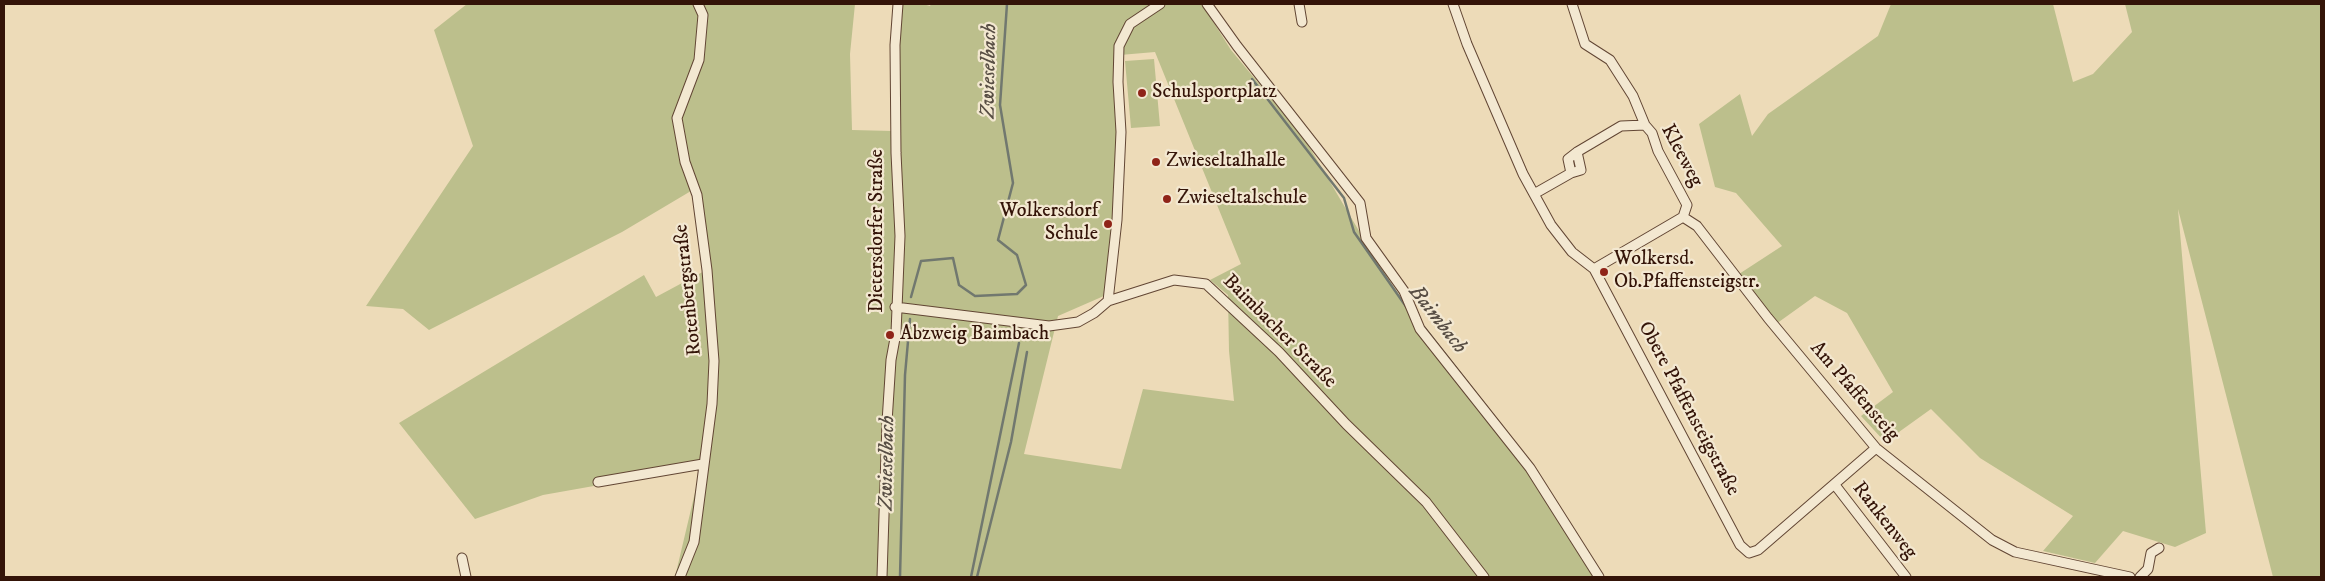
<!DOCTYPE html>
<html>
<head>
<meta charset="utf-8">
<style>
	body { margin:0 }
	#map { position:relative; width:2325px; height:581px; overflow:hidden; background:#eddbb8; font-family:"IM FELL DW Pica",serif }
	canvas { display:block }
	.frame { position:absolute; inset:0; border:5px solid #341408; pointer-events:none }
</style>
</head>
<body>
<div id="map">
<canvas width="2325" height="581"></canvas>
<div class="frame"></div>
</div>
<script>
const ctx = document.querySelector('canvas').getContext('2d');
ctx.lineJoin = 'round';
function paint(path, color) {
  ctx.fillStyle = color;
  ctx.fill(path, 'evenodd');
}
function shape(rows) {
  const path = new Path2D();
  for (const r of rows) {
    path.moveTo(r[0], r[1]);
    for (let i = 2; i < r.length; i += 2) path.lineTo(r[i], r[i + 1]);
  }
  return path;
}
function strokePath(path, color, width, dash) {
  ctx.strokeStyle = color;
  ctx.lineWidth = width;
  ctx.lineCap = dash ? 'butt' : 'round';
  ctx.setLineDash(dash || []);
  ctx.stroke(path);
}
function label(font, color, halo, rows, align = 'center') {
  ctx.font = font + ' "IM FELL DW Pica",serif';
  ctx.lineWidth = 4.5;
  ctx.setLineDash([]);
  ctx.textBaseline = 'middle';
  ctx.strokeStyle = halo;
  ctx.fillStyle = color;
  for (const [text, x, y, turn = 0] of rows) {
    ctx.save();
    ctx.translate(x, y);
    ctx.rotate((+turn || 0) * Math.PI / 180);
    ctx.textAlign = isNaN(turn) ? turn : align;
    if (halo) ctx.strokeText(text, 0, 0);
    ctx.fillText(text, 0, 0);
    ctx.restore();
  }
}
paint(shape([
	[467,4,855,4,850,54,852,130,892,131,897,4,923,4,930,6,931,4,1202,4,1231,50,1304,138,1375,258,1444,365,1530,465,1601,577,675,577,701,467,543,495,475,519,399,423,644,275,656,297,710,268,696,188,622,232,429,330,403,309,366,306,473,146,434,30],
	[1155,52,1241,264,1210,280,1228,295,1229,351,1234,401,1143,389,1121,469,1024,454,1058,316,1113,292,1120,55],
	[1891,4,2053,4,2073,82,2093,74,2132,32,2125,4,2321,4,2321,577,2273,577,2178,209,2206,533,2175,547,2123,531,2095,563,2043,551,2073,516,1980,458,1931,409,1885,442,1861,416,1893,392,1847,313,1815,296,1776,324,1739,274,1782,246,1736,193,1715,187,1699,124,1740,94,1752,136,1768,114,1878,36],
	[1154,59,1160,126,1131,128,1125,61]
]), '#bcbf8c');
strokePath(shape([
	[1252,79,1344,198,1354,232,1407,308],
	[911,297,921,261,953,258,959,285,975,296,1017,294,1026,285,1017,255,998,240,1013,183,1000,105,1007,4],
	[1424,327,1504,429],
	[900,577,905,375,910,319],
	[971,577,1019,343],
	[977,577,1011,442,1027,352]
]), '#71786f', 2.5);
const minor = shape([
	[1207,4,1237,46,1360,203,1366,238,1404,291,1420,329,1530,468,1599,577],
	[1299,4,1302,22],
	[1453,4,1467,44,1523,174,1551,225,1572,252,1594,269,1740,545,1749,553,1758,550,1876,448],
	[1572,4,1585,44,1610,60,1633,96,1645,125],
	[1571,173,1568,159,1577,152,1621,126,1645,125,1652,133,1658,151,1687,205,1683,217],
	[1534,194,1571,173,1581,170,1577,152],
	[1683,217,1697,226,1768,318,1876,448,1992,540,2015,552,2130,577],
	[1594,269,1683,217],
	[1108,301,1117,220,1121,132,1118,82,1119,46,1130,24,1160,4],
	[895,307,1049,326,1078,322,1094,313,1108,301,1174,280,1206,284,1279,352,1346,424,1426,502,1484,577],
	[598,482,703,464],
	[1835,485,1906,577],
	[462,558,466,577],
	[680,577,694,542,712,404,714,361,707,270,697,195,685,162,677,118,699,60,703,15,698,4],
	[882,577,887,422,891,360,896,333,900,236,896,153,895,45,898,4],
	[2140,577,2148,569,2151,553,2159,548]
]);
strokePath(minor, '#624634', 11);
strokePath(minor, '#f3e8d1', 9);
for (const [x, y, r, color] of [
	[1142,93,5,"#8f2418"],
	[1156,162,5,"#8f2418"],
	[1167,199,5,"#8f2418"],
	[1108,224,5,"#8f2418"],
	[1604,272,5,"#8f2418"],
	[890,335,5,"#8f2418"]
]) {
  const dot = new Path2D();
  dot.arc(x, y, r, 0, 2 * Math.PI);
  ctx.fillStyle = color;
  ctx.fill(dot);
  strokePath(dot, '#f3e8d1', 2);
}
label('20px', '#341408', '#f3e8d1', [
	["Schulsportplatz",1152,93],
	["Zwieseltalhalle",1166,162],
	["Zwieseltalschule",1177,199],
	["Wolkersdorf",1098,212,"right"],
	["Schule",1098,235,"right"],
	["Wolkersd.",1614,260],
	["Ob.Pfaffensteigstr.",1614,283],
	["Abzweig Baimbach",900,335]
], 'left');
label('20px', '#341408', '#f3e8d1', [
	["Kleeweg",1681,156,62],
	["Dietersdorfer Straße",878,231,-90],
	["Rotenbergstraße",689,290,-96],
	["Baimbacher Straße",1279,332,45],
	["Am Pfaffensteig",1854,392,49],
	["Obere Pfaffensteigstraße",1688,409,62],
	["Rankenweg",1884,521,52]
]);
label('italic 21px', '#584e44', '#f3e8d1', [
	["Zwieselbach",990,71,-89],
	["Baimbach",1437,320,52],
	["Zwieselbach",888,463,-89]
]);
</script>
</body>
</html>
